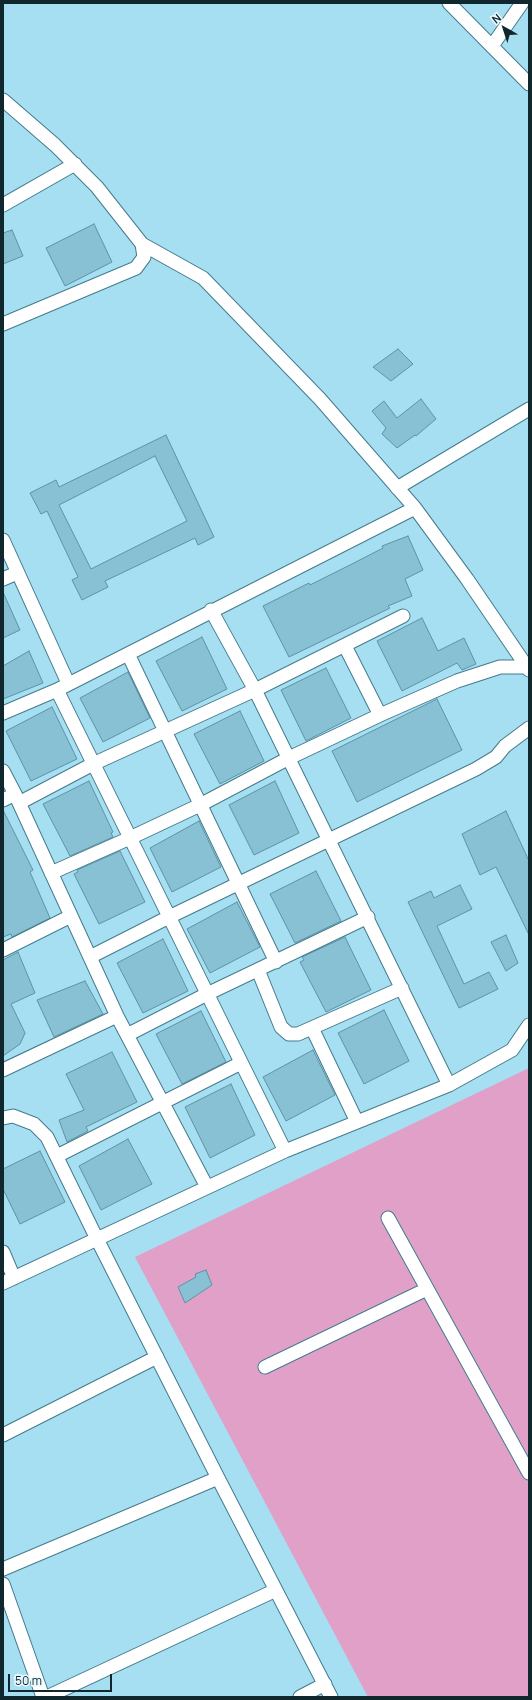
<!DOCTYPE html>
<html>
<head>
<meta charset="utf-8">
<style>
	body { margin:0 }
	#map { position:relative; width:532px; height:1700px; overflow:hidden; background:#a6def2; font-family:Manrope,sans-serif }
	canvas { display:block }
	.frame { position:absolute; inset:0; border:4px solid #10272e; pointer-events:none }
	.north { position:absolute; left:484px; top:8px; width:40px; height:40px; -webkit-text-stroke:3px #e8f8fe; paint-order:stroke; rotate:321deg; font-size:11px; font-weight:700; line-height:16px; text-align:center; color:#10272e }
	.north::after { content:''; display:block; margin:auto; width:14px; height:18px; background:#10272e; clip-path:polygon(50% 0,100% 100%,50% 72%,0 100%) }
	.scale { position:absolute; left:8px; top:1674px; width:104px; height:18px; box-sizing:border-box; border:2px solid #10272e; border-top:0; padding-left:5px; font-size:12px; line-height:14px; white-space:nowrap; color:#10272e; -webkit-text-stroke:3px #e8f8fe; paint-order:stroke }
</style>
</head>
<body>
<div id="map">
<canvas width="532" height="1700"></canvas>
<div class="frame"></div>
<div class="north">N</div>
<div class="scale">50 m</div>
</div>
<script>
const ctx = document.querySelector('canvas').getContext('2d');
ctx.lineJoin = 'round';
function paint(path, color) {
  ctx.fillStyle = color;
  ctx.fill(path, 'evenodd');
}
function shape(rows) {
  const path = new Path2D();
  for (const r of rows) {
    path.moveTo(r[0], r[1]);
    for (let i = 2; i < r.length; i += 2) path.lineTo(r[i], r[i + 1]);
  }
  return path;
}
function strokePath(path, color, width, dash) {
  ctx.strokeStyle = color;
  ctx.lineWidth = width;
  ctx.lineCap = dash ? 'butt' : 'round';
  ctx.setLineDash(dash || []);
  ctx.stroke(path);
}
paint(shape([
	[529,1068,529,1697,368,1697,135,1257]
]), '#e1a0c8');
const building = shape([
	[94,224,112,262,65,286,46,248,94,224],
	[12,230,23,256,3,264,3,233,12,230],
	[398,349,413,364,391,381,373,367,398,349],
	[421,399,436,419,416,436,415,435,397,448,382,434,386,428,372,411,384,401,397,418,421,399],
	[166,435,214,537,198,545,195,538,105,581,108,587,82,600,72,580,78,577,47,511,41,514,30,493,56,480,59,487,166,435],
	[155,456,187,521,91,569,59,505,155,456],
	[408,536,423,570,405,579,412,596,388,606,390,608,289,657,263,606,309,583,310,585,350,565,383,548,382,546,408,536],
	[3,592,20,630,3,638,3,592],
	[422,618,438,651,464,638,476,664,462,670,457,663,402,691,377,641,422,618],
	[202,637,227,689,182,711,156,661,202,637],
	[29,651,43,683,3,699,3,666,29,651],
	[326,668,351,718,306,741,281,690,326,668],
	[128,672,150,718,103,742,80,698,128,672],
	[437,699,462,750,357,802,332,751,437,699],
	[52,707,77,759,31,781,6,731,52,707],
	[240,711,264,761,220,784,194,734,240,711],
	[89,781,113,832,111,833,113,837,70,856,43,804,89,781],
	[275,781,299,833,254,855,229,805,275,781],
	[3,810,33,870,30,872,50,918,12,937,11,934,3,937,3,810],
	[506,811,529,861,529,935,496,867,480,875,462,834,506,811],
	[199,821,221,867,172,892,150,848,199,821],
	[120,851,145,902,99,924,74,874,78,872,77,870,120,851],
	[316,871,341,921,295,943,270,894,316,871],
	[460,885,472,909,437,926,464,984,489,972,498,989,459,1008,408,902,431,891,434,898,460,885],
	[237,902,260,947,210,973,187,929,237,902],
	[506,935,518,963,506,971,491,942,506,935],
	[345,937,371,990,326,1012,300,962,304,960,302,957,345,937],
	[163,939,188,991,143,1013,117,963,163,939],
	[18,952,35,993,11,1004,25,1033,20,1044,3,1056,3,960,18,952],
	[85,981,103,1014,54,1037,37,1000,85,981],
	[384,1010,409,1061,364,1084,338,1033,384,1010],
	[201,1011,226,1062,182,1084,156,1034,201,1011],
	[313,1050,335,1095,286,1121,263,1077,313,1050],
	[112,1052,137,1102,86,1127,88,1131,67,1142,59,1120,84,1110,66,1074,112,1052],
	[231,1084,255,1135,210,1158,185,1107,231,1084],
	[128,1139,152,1184,101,1210,79,1166,128,1139],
	[40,1151,65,1202,20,1224,3,1189,3,1169,40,1151],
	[206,1270,212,1285,185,1303,178,1287,196,1277,195,1274,206,1270]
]);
paint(building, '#88c0d4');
strokePath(building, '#5c93a5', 1);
const minor = shape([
	[449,3,529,84],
	[492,46,522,3],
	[3,100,55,145,97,187,142,244,144,257,136,268,3,324],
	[3,205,75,164],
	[142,244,203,278,320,399,415,508,467,579,529,670],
	[397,488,529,409],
	[3,540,68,683],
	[3,579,17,573],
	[211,610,255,690,449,1085],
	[345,646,380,715],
	[128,654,276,962],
	[57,690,285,1151],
	[3,713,57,690,415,508],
	[3,771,15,794,117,1016,207,1187],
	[3,800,15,794],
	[19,803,93,764,255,690,403,616],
	[51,873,130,838,200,805,289,758,380,715,457,681,500,667,527,667],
	[3,950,71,916],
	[90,957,169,917,476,769,496,757,505,746,529,728],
	[258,970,281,1027,289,1034,298,1034,402,988],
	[312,1028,357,1122],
	[127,1035,207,994,368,917],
	[3,1070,117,1016],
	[3,1118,13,1116,34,1124,47,1137,97,1239,218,1478,331,1697],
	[57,1156,241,1063],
	[388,1218,529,1473],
	[3,1252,14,1278],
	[3,1283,285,1151,449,1085,512,1050,529,1025],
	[265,1367,427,1289],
	[3,1435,157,1357],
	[3,1569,218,1478],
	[3,1584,43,1697],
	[47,1697,276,1590],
	[300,1697,325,1684]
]);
strokePath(minor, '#447b8d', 15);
strokePath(minor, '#fff', 13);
</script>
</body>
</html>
